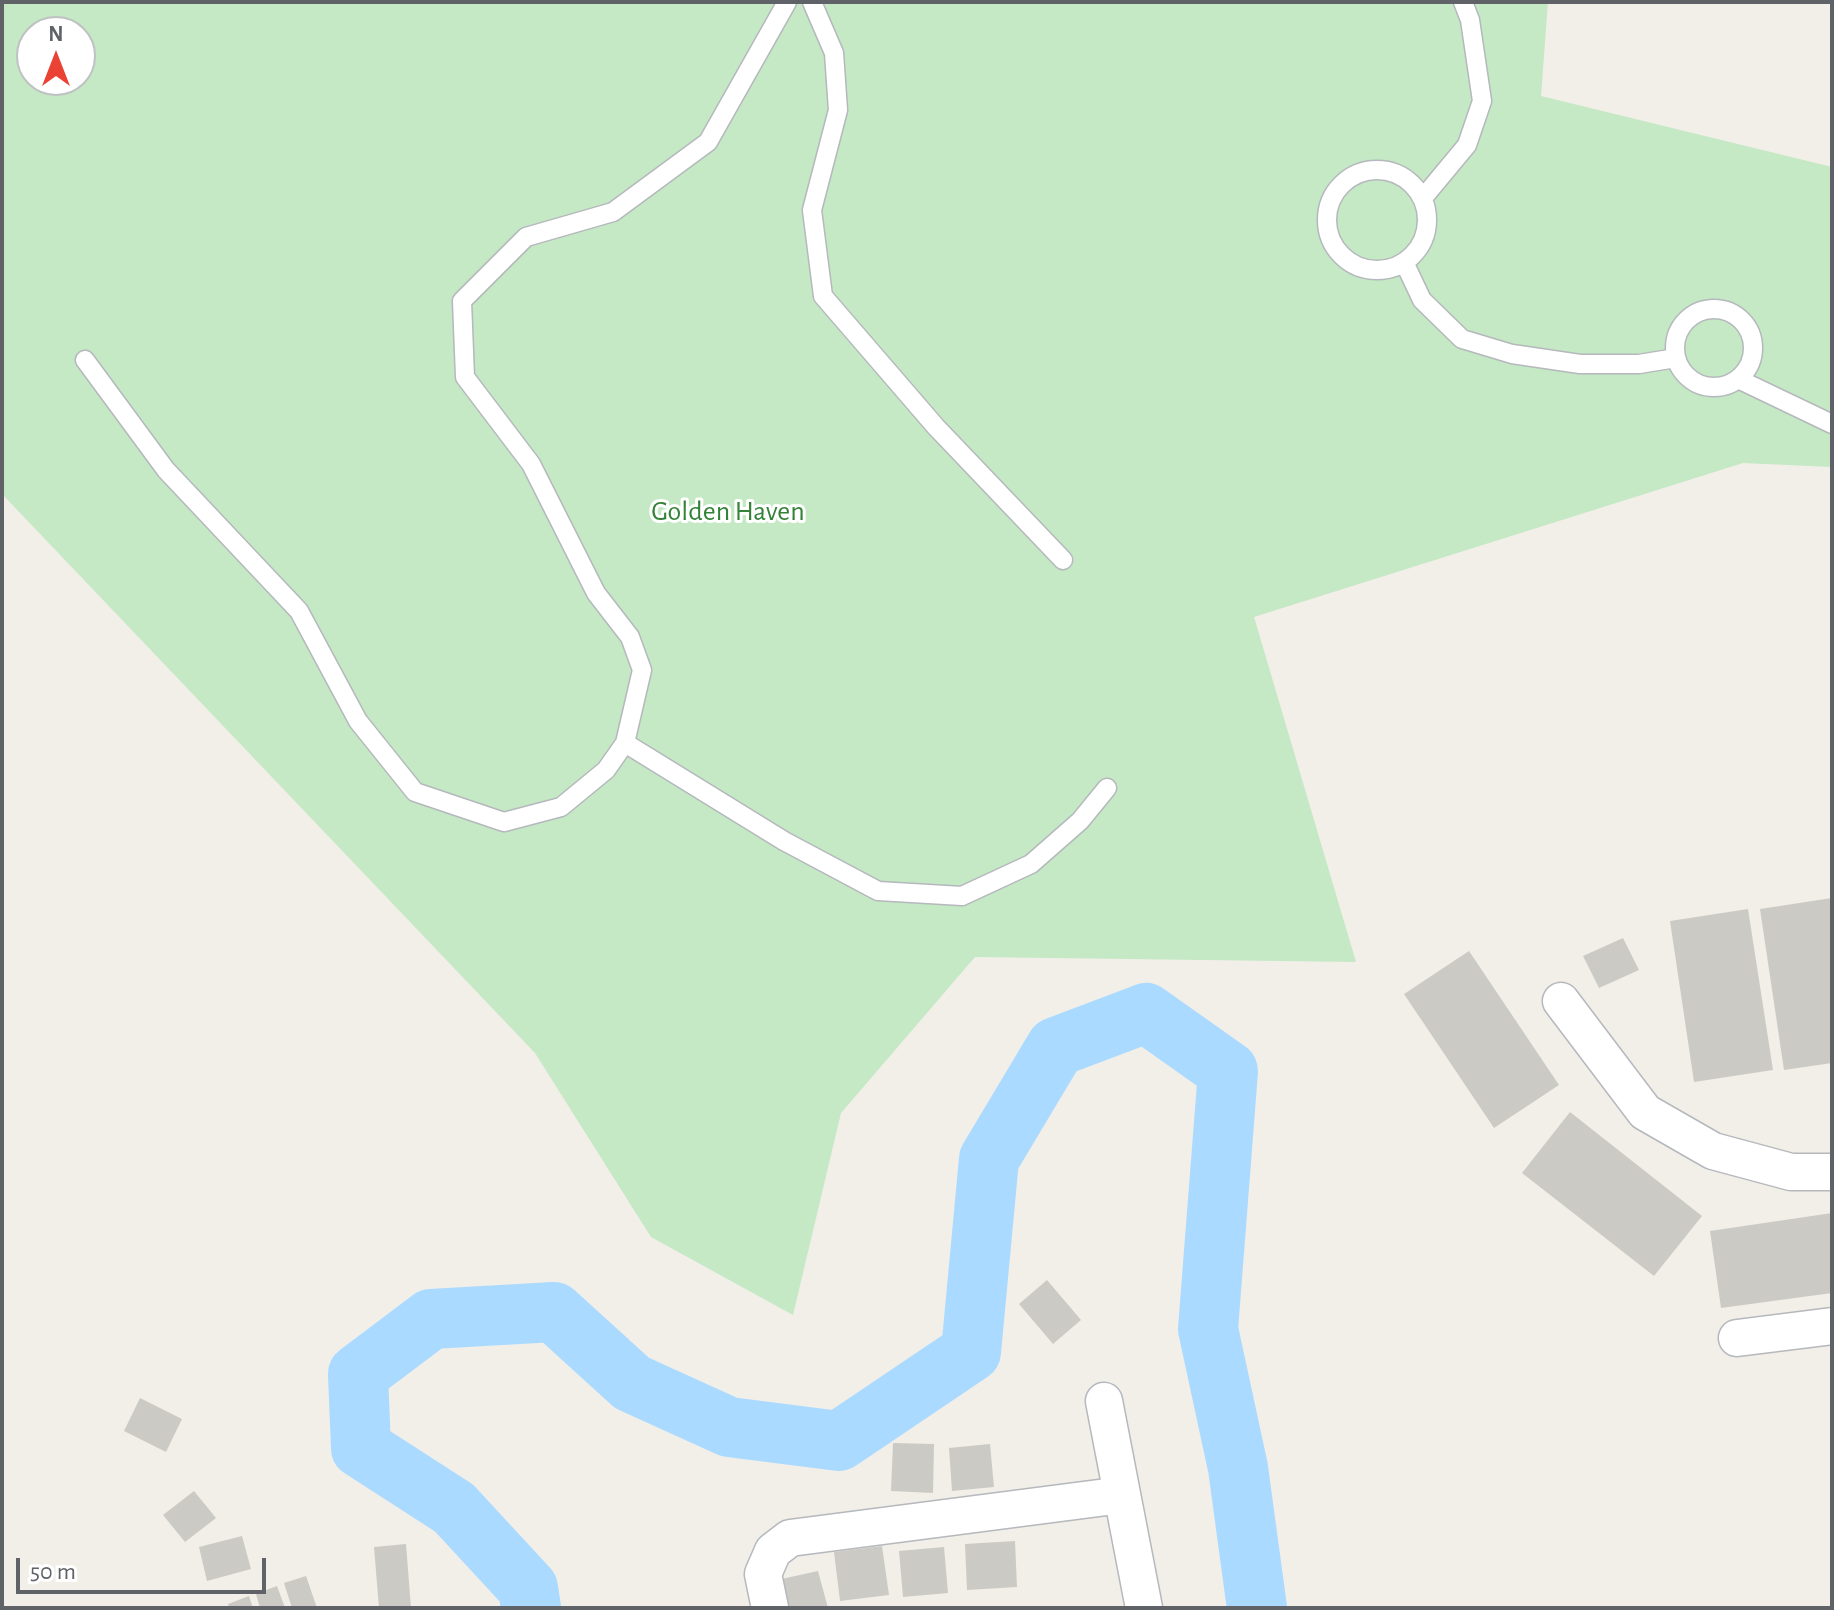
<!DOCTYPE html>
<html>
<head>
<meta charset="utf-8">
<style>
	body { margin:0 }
	#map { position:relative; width:1834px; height:1610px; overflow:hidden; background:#f1efe8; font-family:"Alegreya Sans",sans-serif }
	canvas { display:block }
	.frame { position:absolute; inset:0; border:4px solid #5f6368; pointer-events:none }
	.north { position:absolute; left:16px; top:16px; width:80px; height:80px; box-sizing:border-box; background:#fff; border:2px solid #bfc1c3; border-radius:50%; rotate:0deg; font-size:22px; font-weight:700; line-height:32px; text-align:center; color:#5f6368 }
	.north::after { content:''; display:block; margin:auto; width:28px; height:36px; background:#ea4335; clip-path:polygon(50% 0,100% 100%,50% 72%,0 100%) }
	.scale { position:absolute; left:16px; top:1558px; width:250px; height:36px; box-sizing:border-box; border:4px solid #5f6368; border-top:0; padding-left:10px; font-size:24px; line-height:28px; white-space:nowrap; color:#5f6368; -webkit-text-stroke:6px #fff; paint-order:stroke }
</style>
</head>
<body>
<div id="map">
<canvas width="1834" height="1610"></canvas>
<div class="frame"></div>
<div class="north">N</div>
<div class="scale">50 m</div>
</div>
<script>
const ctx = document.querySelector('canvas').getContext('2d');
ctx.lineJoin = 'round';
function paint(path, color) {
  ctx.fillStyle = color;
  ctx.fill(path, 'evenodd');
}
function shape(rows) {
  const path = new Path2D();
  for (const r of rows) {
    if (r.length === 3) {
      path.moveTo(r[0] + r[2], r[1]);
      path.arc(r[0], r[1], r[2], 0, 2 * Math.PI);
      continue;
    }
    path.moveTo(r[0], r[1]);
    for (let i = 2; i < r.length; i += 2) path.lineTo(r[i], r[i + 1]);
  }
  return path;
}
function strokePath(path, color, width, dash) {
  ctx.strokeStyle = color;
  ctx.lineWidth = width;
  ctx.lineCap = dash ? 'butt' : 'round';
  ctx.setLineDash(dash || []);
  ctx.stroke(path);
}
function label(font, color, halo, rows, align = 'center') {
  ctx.font = font + ' "Alegreya Sans",sans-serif';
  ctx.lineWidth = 6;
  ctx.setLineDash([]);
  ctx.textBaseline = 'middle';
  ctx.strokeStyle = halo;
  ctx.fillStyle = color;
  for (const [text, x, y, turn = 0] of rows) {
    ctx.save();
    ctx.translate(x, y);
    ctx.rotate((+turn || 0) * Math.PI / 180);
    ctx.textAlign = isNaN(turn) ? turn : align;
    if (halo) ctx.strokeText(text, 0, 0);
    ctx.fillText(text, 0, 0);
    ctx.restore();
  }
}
paint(shape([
	[2,2,1548,2,1541,96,1832,167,1832,467,1743,463,1254,617,1356,962,975,957,841,1113,793,1315,651,1237,535,1053,2,494],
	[32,32,80,32,80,80,32,80]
]), '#c5e8c5');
strokePath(shape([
	[531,1608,528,1588,454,1508,361,1448,358,1374,431,1319,554,1312,632,1383,729,1427,839,1441,971,1352,989,1159,1056,1047,1146,1013,1228,1071,1208,1329,1238,1468,1257,1608]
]), '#aadaff', 60);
paint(shape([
	[1832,898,1832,1063,1784,1070,1760,909],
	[1748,909,1773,1070,1694,1082,1670,921],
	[1623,938,1639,970,1599,988,1583,956],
	[1469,951,1559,1085,1494,1128,1404,994],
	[1570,1112,1702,1216,1654,1276,1522,1173],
	[1832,1213,1832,1293,1721,1308,1710,1231],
	[1047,1280,1081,1320,1053,1344,1019,1304],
	[140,1398,182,1419,166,1452,124,1431],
	[893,1443,934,1444,933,1493,891,1491],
	[990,1444,994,1487,952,1491,949,1448],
	[194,1491,216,1518,185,1542,163,1515],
	[242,1536,251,1569,207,1581,199,1547],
	[1015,1541,1017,1587,967,1590,965,1544],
	[406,1544,411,1608,379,1608,374,1547],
	[882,1546,889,1595,840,1601,834,1552],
	[944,1547,948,1593,903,1597,899,1551],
	[818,1571,828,1608,783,1608,777,1580],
	[306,1576,317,1608,292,1608,284,1583],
	[277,1586,285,1608,260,1608,256,1594],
	[249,1596,253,1608,229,1608,228,1604]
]), '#cccac5');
const service = shape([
	[812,2,834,53,838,110,812,210,823,296,936,427,1063,560],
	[1377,220,50],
	[1423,198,1467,145,1482,101,1470,20,1463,2],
	[1404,262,1422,300,1462,339,1512,354,1580,364,1639,364,1676,358],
	[1714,348,39],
	[85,360,166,470,299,611,358,721,415,792,504,822,561,807,606,770,625,743,642,670,630,637,596,593,531,464,465,377,462,301,526,237,613,212,708,142,787,2],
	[1738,379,1832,424],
	[625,743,784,841,878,891,962,896,1031,864,1080,821,1107,788]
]);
const minor = shape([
	[1561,1001,1645,1112,1713,1151,1791,1172,1832,1172],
	[1737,1338,1832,1326],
	[1104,1401,1144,1608],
	[770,1608,763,1574,773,1551,790,1538,1122,1495]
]);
strokePath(service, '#b5b8bc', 21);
strokePath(minor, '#b5b8bc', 39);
strokePath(service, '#fff', 18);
strokePath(minor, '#fff', 36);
label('28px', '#348238', '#fff', [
	["Golden Haven",728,512]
]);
</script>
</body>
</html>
